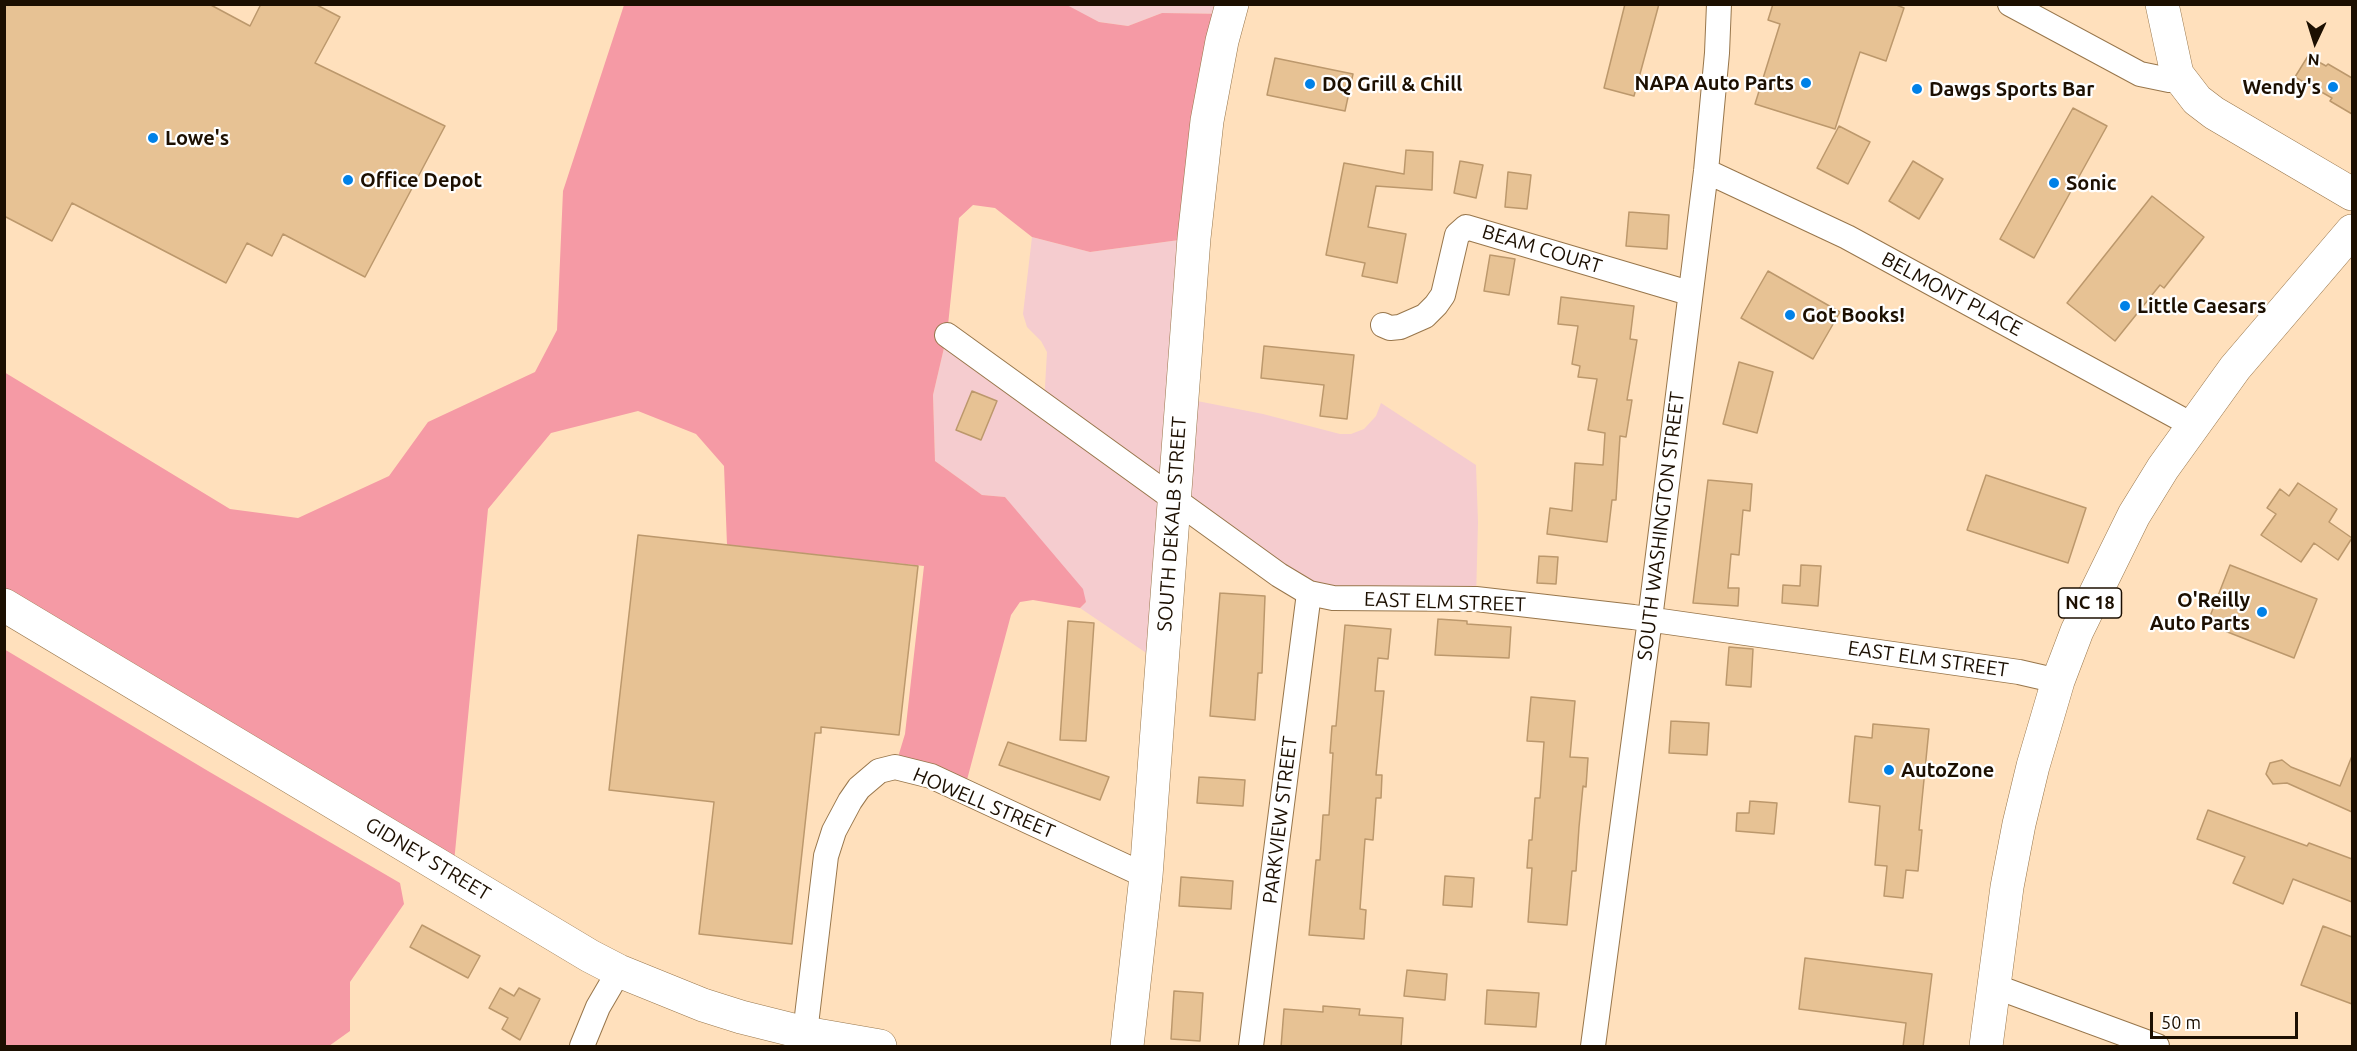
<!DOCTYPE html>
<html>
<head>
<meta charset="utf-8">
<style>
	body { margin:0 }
	#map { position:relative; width:2357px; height:1051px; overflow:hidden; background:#ffe0bc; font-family:Ubuntu,sans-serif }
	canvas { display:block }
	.frame { position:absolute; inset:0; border:6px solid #1c0f01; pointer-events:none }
	.north { position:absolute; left:2285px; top:12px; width:60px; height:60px; -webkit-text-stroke:4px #fff; paint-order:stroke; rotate:184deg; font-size:16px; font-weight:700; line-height:24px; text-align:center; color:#1c0f01 }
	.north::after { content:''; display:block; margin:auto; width:21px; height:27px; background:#1c0f01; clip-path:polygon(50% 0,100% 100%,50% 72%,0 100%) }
	.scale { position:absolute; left:2150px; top:1012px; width:148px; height:27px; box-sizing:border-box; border:3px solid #1c0f01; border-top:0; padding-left:8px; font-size:18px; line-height:21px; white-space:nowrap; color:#1c0f01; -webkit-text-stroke:4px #fff; paint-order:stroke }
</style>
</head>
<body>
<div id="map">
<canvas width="2357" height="1051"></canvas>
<div class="frame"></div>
<div class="north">N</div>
<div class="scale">50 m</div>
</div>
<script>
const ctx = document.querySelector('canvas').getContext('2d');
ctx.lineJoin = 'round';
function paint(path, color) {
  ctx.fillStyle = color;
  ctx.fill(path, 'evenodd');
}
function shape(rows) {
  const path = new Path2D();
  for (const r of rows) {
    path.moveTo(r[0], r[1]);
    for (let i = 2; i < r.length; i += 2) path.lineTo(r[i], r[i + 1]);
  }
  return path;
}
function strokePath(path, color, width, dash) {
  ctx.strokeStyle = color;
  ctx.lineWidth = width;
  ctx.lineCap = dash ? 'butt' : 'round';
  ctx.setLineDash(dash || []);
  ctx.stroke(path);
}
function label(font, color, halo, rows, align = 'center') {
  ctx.font = font + ' Ubuntu,sans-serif';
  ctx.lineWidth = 4.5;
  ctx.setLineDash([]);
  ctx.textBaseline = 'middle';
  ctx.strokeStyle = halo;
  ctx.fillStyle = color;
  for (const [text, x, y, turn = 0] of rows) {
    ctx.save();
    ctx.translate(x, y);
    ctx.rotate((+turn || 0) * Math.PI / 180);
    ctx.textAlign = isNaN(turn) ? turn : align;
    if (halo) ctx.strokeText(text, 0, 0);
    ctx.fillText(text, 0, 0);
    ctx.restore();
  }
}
paint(shape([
	[1065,5,1232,5,1230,14,1162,13,1128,26,1099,22],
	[1032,237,1090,252,1194,238,1182,398,1263,414,1340,434,1351,434,1364,429,1376,416,1381,403,1476,465,1478,522,1476,599,1333,598,1174,498,1161,663,1080,608,1086,602,1005,497,982,495,935,461,933,395,947,335,1044,404,1047,352,1041,341,1027,327,1023,314]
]), '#f5cccf');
paint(shape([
	[1065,4,1099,22,1128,26,1162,13,1230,14,1194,238,1090,252,1032,237,995,208,973,205,959,218,947,335,933,395,935,461,982,495,1005,497,1083,589,1086,602,1080,608,1033,600,1020,602,1011,615,964,791,895,767,905,734,924,566,727,545,724,466,696,434,638,411,551,433,488,509,453,873,5,605,4,372,230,509,298,518,389,476,428,422,535,372,557,330,563,191,624,5],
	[4,649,208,771,400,883,404,904,350,982,350,1031,329,1046,5,1046]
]), '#f59aa5');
const building = shape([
	[4,4,209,4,250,26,261,4,315,4,340,17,315,63,445,126,365,277,283,234,272,256,247,243,226,283,72,203,52,241,4,216,4,4],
	[1625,4,1659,4,1634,96,1604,88,1625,4],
	[1773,4,1894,4,1904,8,1886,61,1860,52,1835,129,1755,104,1780,24,1768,20,1773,4],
	[2308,56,2326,66,2328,64,2352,78,2352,114,2330,101,2332,98,2295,77,2308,56],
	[1275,58,1353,74,1345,111,1267,95,1275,58],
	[2073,108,2107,126,2034,258,2000,239,2073,108],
	[1839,126,1870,142,1848,184,1817,168,1839,126],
	[1406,150,1433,152,1432,190,1376,186,1368,227,1406,234,1397,283,1362,276,1365,263,1326,255,1344,163,1404,174,1406,150],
	[1460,161,1483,165,1476,198,1454,193,1460,161],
	[1913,161,1943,179,1919,219,1889,201,1913,161],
	[1508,172,1531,175,1527,209,1505,207,1508,172],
	[2152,196,2204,237,2164,288,2160,285,2115,341,2067,303,2152,196],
	[1629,212,1669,215,1667,249,1626,246,1629,212],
	[1490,255,1515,259,1509,295,1484,291,1490,255],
	[1768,271,1840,312,1813,359,1741,318,1768,271],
	[1561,297,1634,306,1630,339,1637,340,1627,400,1632,400,1626,437,1620,436,1616,500,1612,500,1607,542,1547,534,1550,508,1572,511,1575,463,1603,465,1605,433,1588,430,1597,379,1578,377,1580,366,1572,364,1578,326,1558,324,1561,297],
	[1264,346,1354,355,1347,419,1320,416,1324,385,1261,378,1264,346],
	[1739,362,1773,372,1757,433,1723,424,1739,362],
	[972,391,997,401,981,440,956,430,972,391],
	[1986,475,2086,508,2068,563,1967,530,1986,475],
	[1708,480,1752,484,1750,511,1743,510,1739,555,1731,554,1728,588,1739,588,1738,606,1693,603,1708,480],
	[2298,483,2337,509,2329,522,2352,538,2338,560,2314,543,2301,562,2261,535,2276,514,2267,508,2280,489,2289,496,2298,483],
	[638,535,918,566,899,735,821,727,821,733,815,733,792,944,699,934,714,802,609,790,638,535],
	[1539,556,1558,557,1556,584,1537,583,1539,556],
	[1801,565,1821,566,1818,606,1782,603,1783,585,1800,586,1801,565],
	[2230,565,2317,599,2294,658,2207,624,2230,565],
	[1220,593,1265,596,1262,673,1258,673,1255,720,1210,716,1220,593],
	[1438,619,1467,621,1467,624,1511,627,1509,658,1435,655,1438,619],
	[1068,621,1094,623,1086,741,1060,740,1068,621],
	[1345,625,1391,629,1388,659,1378,658,1375,691,1384,691,1376,775,1382,775,1381,798,1376,798,1373,840,1365,839,1360,909,1366,910,1364,939,1309,935,1316,860,1320,860,1323,815,1329,815,1333,753,1330,753,1332,726,1336,726,1345,625],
	[1729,647,1753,649,1751,687,1726,685,1729,647],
	[1531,697,1575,701,1570,757,1588,758,1586,787,1583,786,1579,827,1576,871,1572,871,1567,925,1528,922,1532,868,1527,868,1529,840,1532,840,1535,798,1540,798,1544,742,1527,741,1531,697],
	[1671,721,1709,723,1707,755,1669,753,1671,721],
	[1873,724,1929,729,1919,830,1922,830,1918,871,1906,870,1903,898,1884,896,1887,866,1875,865,1880,806,1849,802,1855,736,1872,738,1873,724],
	[1008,742,1109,777,1100,800,999,765,1008,742],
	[2352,756,2352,812,2287,783,2273,784,2266,774,2270,763,2282,760,2291,767,2340,786,2352,756],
	[1199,777,1245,780,1243,806,1197,803,1199,777],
	[1750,801,1777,803,1774,834,1736,831,1737,813,1749,813,1750,801],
	[2208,810,2307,846,2309,843,2352,859,2352,902,2293,879,2283,904,2233,883,2245,857,2197,839,2208,810],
	[1445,876,1474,878,1472,907,1443,905,1445,876],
	[1181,877,1233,881,1231,909,1179,906,1181,877],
	[422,925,480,956,468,978,410,947,422,925],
	[2323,926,2352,937,2352,1004,2301,985,2323,926],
	[1805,958,1932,974,1923,1047,1903,1047,1906,1023,1799,1009,1805,958],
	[1407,970,1447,974,1445,1000,1404,996,1407,970],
	[500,988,514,996,519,988,540,999,520,1040,502,1029,508,1018,489,1008,500,988],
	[1487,990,1539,993,1536,1027,1485,1024,1487,990],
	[1174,991,1203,993,1200,1041,1171,1039,1174,991],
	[1323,1006,1360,1009,1359,1015,1403,1018,1401,1047,1281,1047,1284,1009,1323,1012,1323,1006]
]);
paint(building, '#e7c294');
strokePath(building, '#bc986c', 1.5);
const street = shape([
	[2010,4,2140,74,2169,80,2179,78],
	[1706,171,1847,237,2194,426],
	[1383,325,1390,328,1400,327,1425,316,1436,305,1443,295,1457,235,1466,227,1689,293],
	[947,335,1279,575,1309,593,1333,598,1476,599,1633,617,2019,672,2058,681],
	[1994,986,2157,1046],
	[805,1033,826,856,834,831,850,801,859,788,879,771,895,767,931,776,1146,876],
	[582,1046,598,1007,619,971],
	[1251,1046,1309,593],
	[1593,1046,1650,619,1706,171,1717,53,1719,4]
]);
const secondary = shape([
	[4,605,590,956,619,971,703,1005,741,1017,805,1033,880,1046],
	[1127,1046,1146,876,1194,238,1207,121,1222,41,1232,4]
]);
const primary = shape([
	[2162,4,2177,74,2197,100,2214,113,2352,194],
	[1986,1046,2007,887,2019,824,2033,766,2058,681,2077,631,2134,515,2163,468,2235,368,2352,231]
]);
strokePath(street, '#98764b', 26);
strokePath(secondary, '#98764b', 34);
strokePath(primary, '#98764b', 34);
strokePath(street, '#fff', 24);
strokePath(secondary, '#fff', 33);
strokePath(primary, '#fff', 33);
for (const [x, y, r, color] of [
	[1806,83,6,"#0081e7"],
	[1310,84,6,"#0081e7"],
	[2333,87,6,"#0081e7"],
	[1917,89,6,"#0081e7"],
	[153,138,6,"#0081e7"],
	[348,180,6,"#0081e7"],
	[2054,183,6,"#0081e7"],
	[2125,306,6,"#0081e7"],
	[1790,315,6,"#0081e7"],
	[2262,612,6,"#0081e7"],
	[1889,770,6,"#0081e7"]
]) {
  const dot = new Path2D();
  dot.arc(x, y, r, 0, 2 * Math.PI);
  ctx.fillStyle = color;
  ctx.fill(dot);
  strokePath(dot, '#fff', 2);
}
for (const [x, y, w] of [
	[2090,603,63]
]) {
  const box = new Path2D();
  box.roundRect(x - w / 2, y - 15, w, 30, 4.5);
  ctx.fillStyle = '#fff';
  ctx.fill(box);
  strokePath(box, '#1c0f01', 1.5);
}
label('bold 18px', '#1c0f01', null, [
	["NC 18",2090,603]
]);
label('bold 20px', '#1c0f01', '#fff', [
	["NAPA Auto Parts",1794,83,"right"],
	["DQ Grill & Chill",1322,84],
	["Wendy's",2321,87,"right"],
	["Dawgs Sports Bar",1929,89],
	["Lowe's",165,138],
	["Office Depot",360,180],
	["Sonic",2066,183],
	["Little Caesars",2137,306],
	["Got Books!",1802,315],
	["O'Reilly",2250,600,"right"],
	["Auto Parts",2250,623,"right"],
	["AutoZone",1901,770]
], 'left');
label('20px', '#1c0f01', '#fff', [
	["BEAM COURT",1542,249,17],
	["BELMONT PLACE",1952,294,28],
	["SOUTH DEKALB STREET",1172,524,-86],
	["SOUTH WASHINGTON STREET",1661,526,-83],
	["EAST ELM STREET",1445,602,2],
	["EAST ELM STREET",1928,659,8],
	["HOWELL STREET",984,803,23],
	["PARKVIEW STREET",1280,820,-83],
	["GIDNEY STREET",428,859,31]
]);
</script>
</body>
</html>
